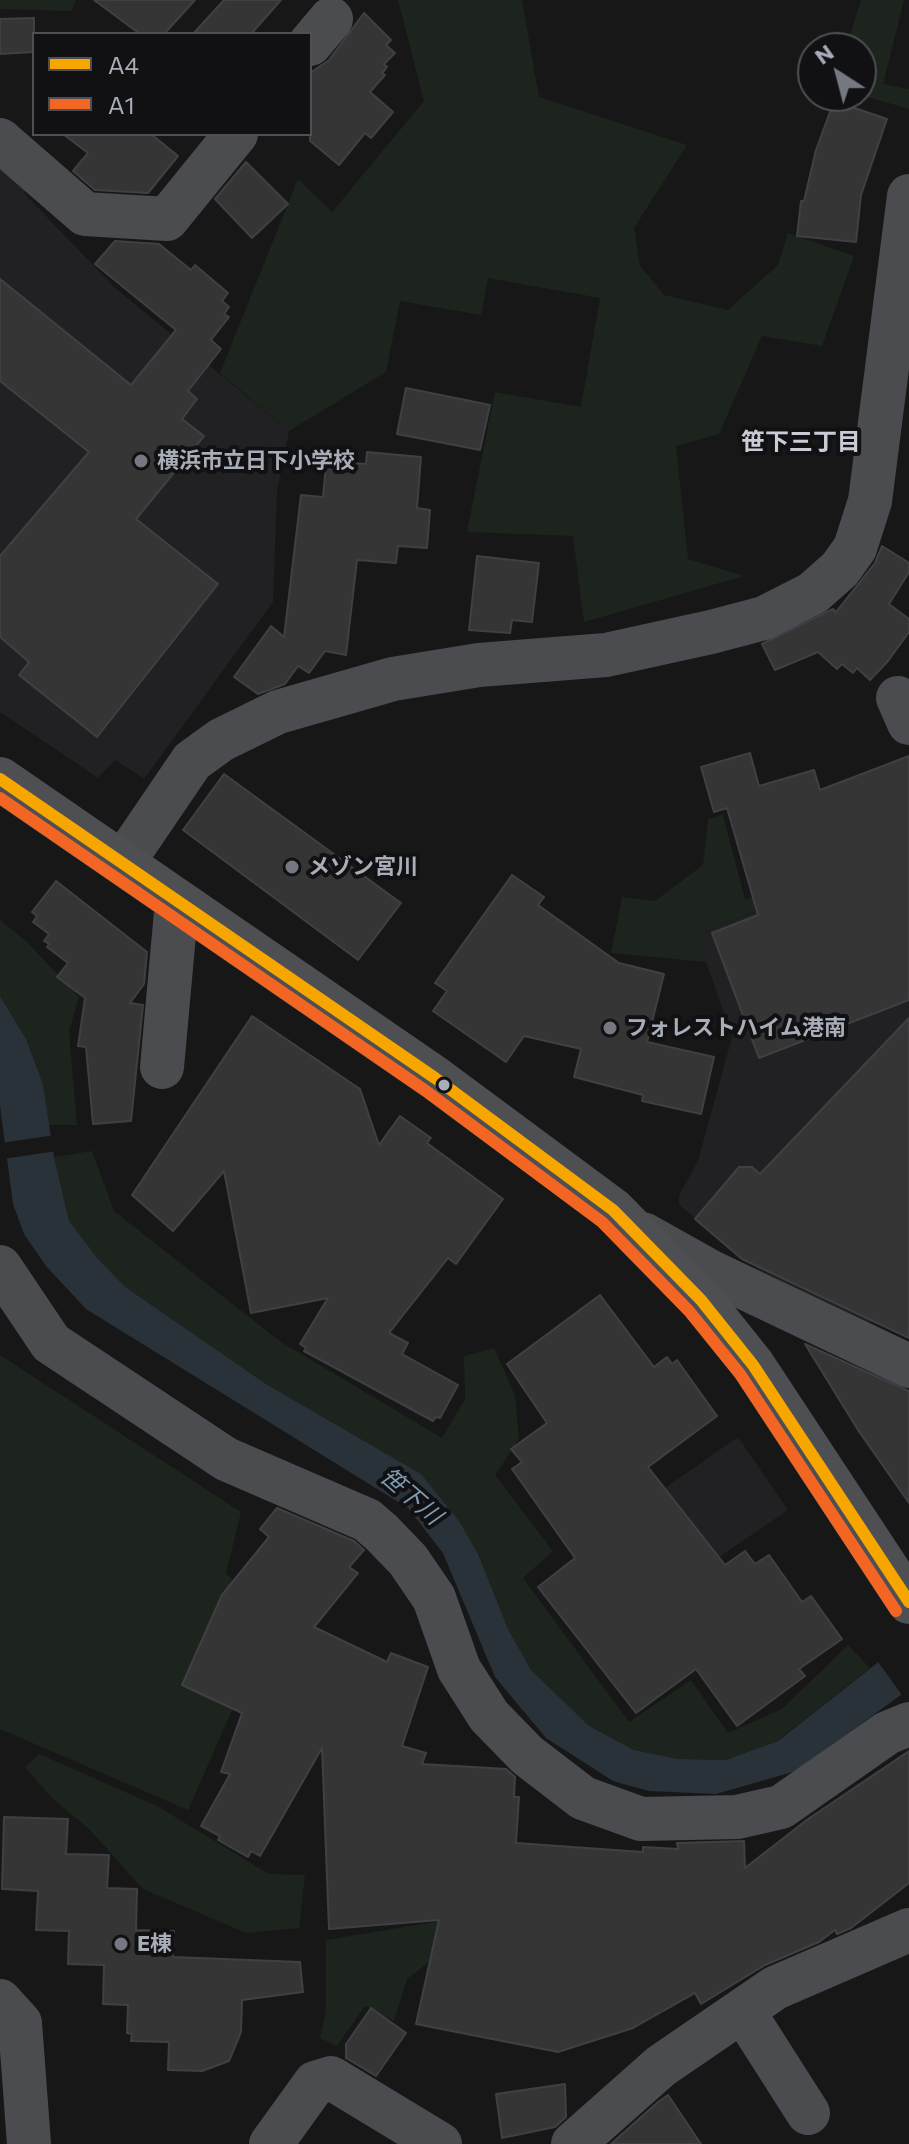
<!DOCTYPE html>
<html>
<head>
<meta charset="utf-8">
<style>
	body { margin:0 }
	#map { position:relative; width:909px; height:2144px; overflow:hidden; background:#171717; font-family:Commissioner,sans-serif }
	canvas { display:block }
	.legend { position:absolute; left:32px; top:32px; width:280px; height:104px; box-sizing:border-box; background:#111113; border:2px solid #4d4f55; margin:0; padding:10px 14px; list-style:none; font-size:24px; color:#a8adb8 }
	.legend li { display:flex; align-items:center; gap:16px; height:40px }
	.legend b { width:40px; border:2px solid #4d4f55 }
	.north { position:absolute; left:797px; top:32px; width:80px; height:80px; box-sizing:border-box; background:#111113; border:2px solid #4d4f55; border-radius:50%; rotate:324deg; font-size:22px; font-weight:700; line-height:32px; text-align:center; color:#a8adb8 }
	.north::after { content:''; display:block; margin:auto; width:28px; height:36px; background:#757880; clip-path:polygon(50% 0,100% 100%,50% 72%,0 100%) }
</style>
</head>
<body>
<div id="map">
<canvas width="909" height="2144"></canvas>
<ul class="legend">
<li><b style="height:10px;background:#f7a600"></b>A4</li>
<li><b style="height:10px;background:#f26522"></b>A1</li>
</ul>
<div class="north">N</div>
</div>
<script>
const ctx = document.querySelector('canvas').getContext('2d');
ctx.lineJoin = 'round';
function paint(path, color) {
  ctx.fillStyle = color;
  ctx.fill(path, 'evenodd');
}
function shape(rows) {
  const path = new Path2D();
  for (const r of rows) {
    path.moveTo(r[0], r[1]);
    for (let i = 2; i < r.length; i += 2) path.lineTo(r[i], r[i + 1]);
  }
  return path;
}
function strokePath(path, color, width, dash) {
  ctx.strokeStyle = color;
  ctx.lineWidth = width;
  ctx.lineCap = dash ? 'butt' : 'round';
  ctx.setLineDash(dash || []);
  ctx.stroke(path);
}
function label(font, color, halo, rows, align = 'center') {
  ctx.font = font + ' Commissioner,"Noto Sans JP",sans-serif';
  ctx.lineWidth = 8;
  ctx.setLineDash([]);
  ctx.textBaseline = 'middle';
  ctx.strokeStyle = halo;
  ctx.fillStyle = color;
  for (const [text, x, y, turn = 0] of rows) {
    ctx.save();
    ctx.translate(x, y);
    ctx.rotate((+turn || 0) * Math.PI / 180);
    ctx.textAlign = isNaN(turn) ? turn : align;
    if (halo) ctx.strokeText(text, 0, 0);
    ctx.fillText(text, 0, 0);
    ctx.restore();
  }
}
paint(shape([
	[0,154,35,177,24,193,114,287,289,431,277,491,273,602,144,779,115,760,98,778,0,712],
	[873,864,909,942,909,1295,866,1325,758,1269,679,1205,679,1195,698,1161,732,1037,697,935],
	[738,1437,788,1510,719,1557,665,1488]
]), '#212123');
paint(shape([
	[0,0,76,0,71,11,0,9],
	[398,0,522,0,539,97,687,145,634,228,640,266,664,295,728,310,778,265,788,233,854,256,822,346,762,336,719,434,676,446,688,559,744,576,584,622,573,536,467,532,495,392,581,407,600,298,488,278,481,315,400,301,386,372,289,431,220,373,298,179,332,212,424,101],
	[861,0,904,0,883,84,909,89,909,109,861,95,861,48,846,48],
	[723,815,745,899,754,897,761,909,697,935,706,962,611,953,622,897,655,901,703,865,708,819],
	[0,920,26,941,79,997,69,1031,77,1125,49,1125,43,1084,26,1039,0,996],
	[92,1151,114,1211,281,1342,442,1438,465,1399,464,1356,494,1348,515,1395,519,1439,495,1475,553,1551,523,1578,629,1722,691,1680,728,1733,782,1709,848,1645,870,1668,777,1741,726,1760,678,1759,634,1750,589,1726,531,1670,508,1629,478,1554,459,1521,421,1474,266,1384,124,1287,98,1259,69,1221,54,1157],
	[0,1355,241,1512,226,1573,272,1620,188,1810,0,1729],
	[39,1754,157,1806,269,1874,305,1875,299,1928,246,1933,143,1889,89,1829,52,1798,25,1767],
	[452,1919,442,1952,407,1979,394,2021,365,2006,337,2046,320,2038,326,2010,326,1940]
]), '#1d241e');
paint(shape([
	[0,996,26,1039,43,1084,54,1157,69,1221,98,1259,125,1287,266,1384,421,1474,459,1521,478,1554,508,1629,531,1670,589,1726,634,1750,678,1759,726,1760,778,1741,909,1638,909,1689,796,1771,716,1794,649,1791,613,1781,546,1738,495,1677,443,1553,408,1508,86,1309,46,1266,24,1234,13,1204,0,1106]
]), '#2a3239');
paint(shape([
	[55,1135,57,1151,3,1159,1,1143],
	[909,1634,909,1694,904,1698,876,1659]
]), '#171717');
const building = shape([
	[94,0,195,0,164,34,140,34,94,0],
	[224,0,281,0,251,34,193,34,224,0],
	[364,13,391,40,386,45,395,53,384,64,387,67,382,73,385,75,370,92,393,112,371,138,365,133,339,165,310,141,310,73,329,60,364,13],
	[34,18,34,52,0,54,0,19,34,18],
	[834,101,887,119,861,195,856,242,797,236,801,201,804,201,816,150,834,101],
	[63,134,151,134,178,156,148,193,95,190,73,171,88,153,63,134],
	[246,162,288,204,252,238,215,199,246,162],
	[115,241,159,244,191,270,195,265,228,293,222,301,229,307,224,314,229,317,211,340,221,349,188,391,197,399,182,419,204,436,136,519,218,584,97,737,19,675,29,662,0,637,0,556,89,452,0,381,0,279,131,385,176,330,95,264,115,241],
	[406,388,490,405,480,450,397,434,406,388],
	[367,452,421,457,417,508,430,510,427,548,398,546,396,563,357,560,346,655,325,651,309,673,298,666,285,684,258,694,234,677,271,626,284,637,301,495,323,497,326,466,331,466,331,461,366,464,367,452],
	[882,546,909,563,909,572,889,604,909,619,909,632,888,661,870,680,857,668,853,673,842,664,837,669,818,652,775,670,762,644,833,609,836,612,875,563,882,546],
	[477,556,539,563,532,622,512,620,510,633,469,630,477,556],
	[750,753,759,786,814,770,820,790,909,756,909,1000,759,1058,712,933,758,915,727,808,714,812,701,767,750,753],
	[224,774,401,903,358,960,183,830,224,774],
	[512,875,544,897,538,905,619,963,664,974,647,1042,714,1057,701,1114,642,1101,643,1095,574,1077,581,1049,524,1036,506,1062,433,1011,447,991,435,983,512,875],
	[56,881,147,952,144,984,130,1003,143,1005,131,1121,93,1124,86,1047,78,1046,85,998,57,977,68,963,47,947,49,944,44,941,49,934,33,922,37,916,32,912,56,881],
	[252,1016,360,1089,379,1145,400,1116,431,1138,427,1143,503,1199,456,1264,448,1258,389,1333,408,1343,402,1354,458,1385,440,1418,436,1417,433,1421,304,1351,306,1348,300,1344,328,1298,251,1313,224,1171,173,1231,132,1195,252,1016],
	[909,1018,909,1338,742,1259,695,1219,739,1167,752,1167,760,1174,909,1018],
	[600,1295,654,1367,667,1357,672,1364,677,1360,717,1416,648,1467,725,1565,745,1551,755,1564,769,1555,802,1602,811,1596,842,1639,799,1669,805,1676,737,1726,696,1669,636,1713,538,1587,575,1558,512,1469,522,1462,511,1449,547,1423,507,1364,600,1295],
	[805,1344,909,1391,909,1503,858,1430,805,1344],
	[277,1508,354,1541,364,1550,349,1567,358,1573,314,1627,387,1662,391,1653,428,1667,402,1746,426,1753,422,1764,506,1769,515,1777,514,1797,519,1797,516,1843,643,1852,643,1847,678,1849,677,1843,744,1841,745,1868,808,1819,909,1751,909,1883,851,1928,837,1934,835,1930,819,1942,765,1965,701,2004,695,1993,633,2028,558,2052,416,2024,439,1920,329,1929,322,1748,260,1856,251,1851,248,1857,218,1840,220,1836,201,1826,230,1774,221,1772,242,1713,182,1685,222,1595,269,1537,260,1529,277,1508],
	[4,1817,68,1819,66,1854,109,1855,107,1888,137,1889,136,1930,174,1931,173,1957,300,1962,303,1992,242,2000,241,2032,229,2061,202,2071,168,2070,169,2042,131,2041,132,2034,127,2033,128,2005,103,2004,104,1965,68,1964,69,1931,36,1930,38,1891,2,1889,4,1817],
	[371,2008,406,2033,376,2076,346,2058,346,2044,371,2008],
	[565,2084,566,2117,555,2127,502,2138,496,2094,565,2084],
	[668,2095,701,2144,611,2144,658,2102,668,2095]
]);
paint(building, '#353536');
strokePath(building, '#3f4043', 2);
strokePath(shape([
	[310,44,331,19],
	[0,140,85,214,167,219,236,134],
	[898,698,909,723],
	[124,861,192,761,221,740,278,712,393,679,479,665,606,655,711,632,764,618,813,593,840,569,855,548,870,501,909,196],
	[162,1067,177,901],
	[643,1234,709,1271,909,1366],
	[0,1267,51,1343,226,1459,367,1520,382,1533,408,1560,434,1598,459,1669,489,1716,527,1755,583,1798,641,1819,737,1817,781,1807,887,1733,909,1724],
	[0,2001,20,2023,29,2144],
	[743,2011,808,2113],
	[271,2144,315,2083,331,2078,440,2144],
	[573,2144,661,2066,775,1988,909,1930]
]), '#4b4c50', 44);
strokePath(shape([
	[0,779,435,1078,613,1210,701,1300,753,1365,909,1602]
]), '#4d4f52', 44);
strokePath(shape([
	[0,779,435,1078,613,1210,701,1300,753,1365,909,1602]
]), '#f7a600', 12);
strokePath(shape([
	[0,798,426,1091,602,1222,689,1311,740,1374,896,1611]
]), '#f26522', 12);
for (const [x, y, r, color] of [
	[141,461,8,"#757880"],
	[292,867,8,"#757880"],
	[610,1028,8,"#757880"],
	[444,1085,7,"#a8adb8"],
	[121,1944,8,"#757880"]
]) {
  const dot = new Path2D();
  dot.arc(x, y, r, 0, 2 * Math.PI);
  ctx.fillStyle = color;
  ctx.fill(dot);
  strokePath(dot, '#111113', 3);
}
label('bold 22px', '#a8adb8', '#111113', [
	["横浜市立日下小学校",157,461],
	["メゾン宮川",308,867],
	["フォレストハイム港南",626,1028],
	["E棟",137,1944]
], 'left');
label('bold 24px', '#c9ccd4', '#111113', [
	["笹下三丁目",801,442]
]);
label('italic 24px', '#7f9bb3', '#111113', [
	["笹下川",411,1496,41]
]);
</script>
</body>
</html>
